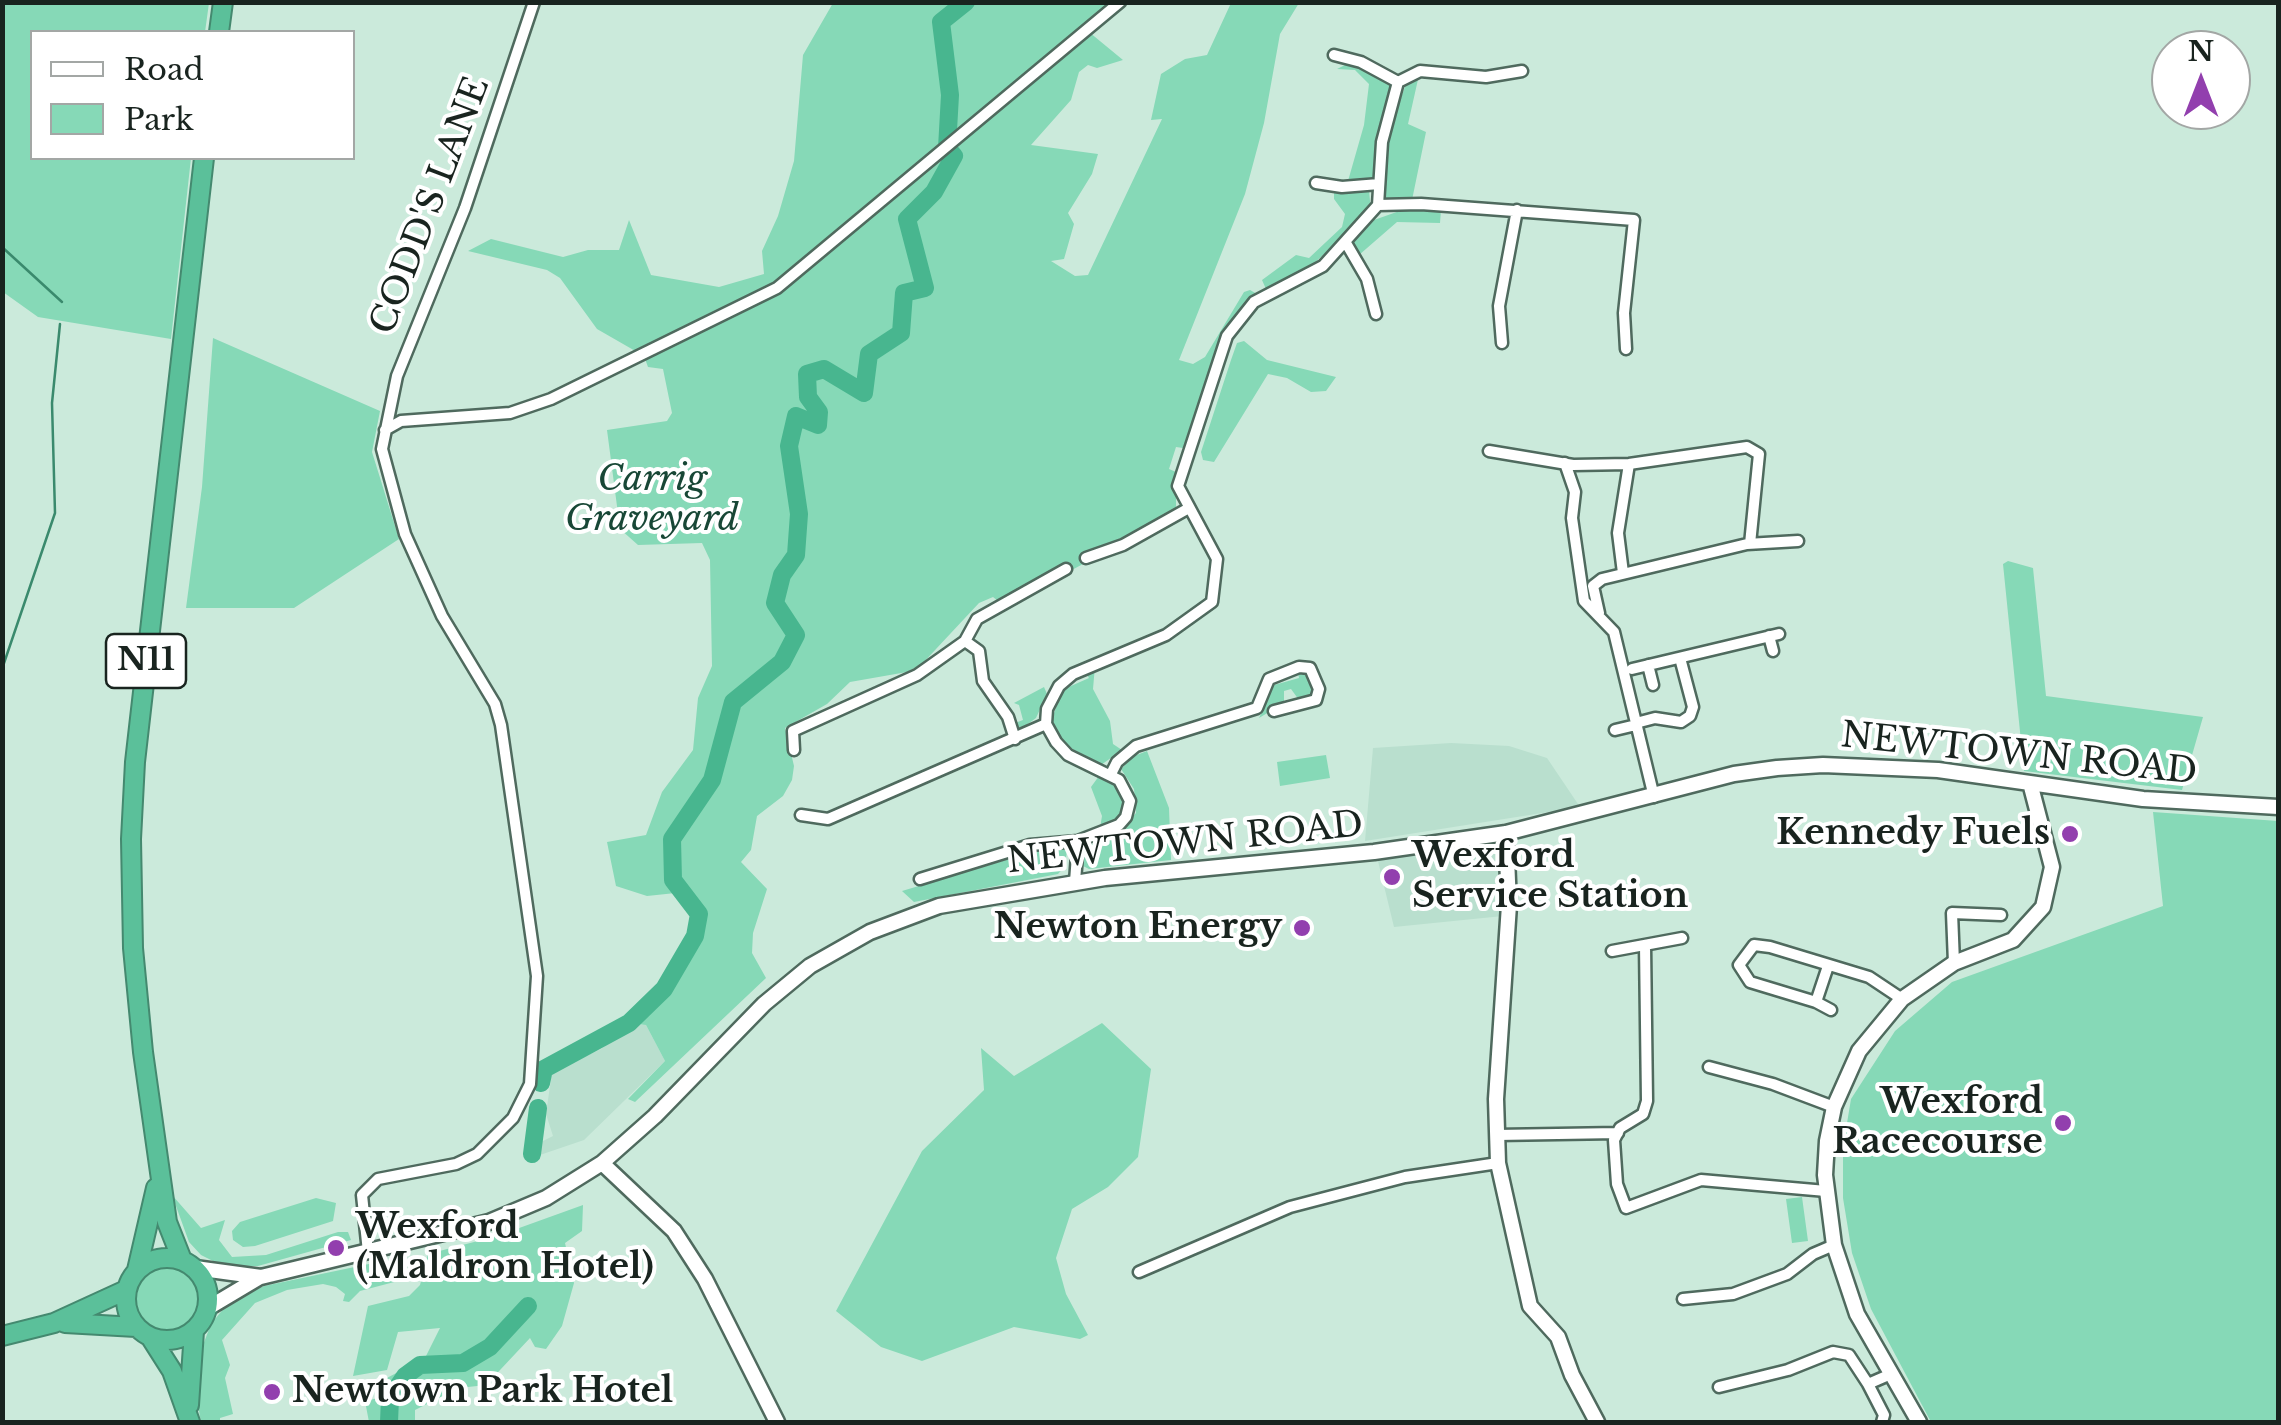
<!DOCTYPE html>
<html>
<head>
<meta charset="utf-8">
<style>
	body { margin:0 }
	#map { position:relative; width:2281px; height:1425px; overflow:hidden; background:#cbeadb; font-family:"Libre Baskerville",serif }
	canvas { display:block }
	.frame { position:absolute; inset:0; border:5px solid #19241f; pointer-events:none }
	.legend { position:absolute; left:30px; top:30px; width:325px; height:130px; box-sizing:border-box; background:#fff; border:2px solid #a3a7a5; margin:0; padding:12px 18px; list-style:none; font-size:30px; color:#19241f }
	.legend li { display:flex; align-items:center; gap:20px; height:50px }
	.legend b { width:50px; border:2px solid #a3a7a5 }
	.north { position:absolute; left:2151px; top:30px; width:100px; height:100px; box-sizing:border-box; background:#fff; border:2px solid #a3a7a5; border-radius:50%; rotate:0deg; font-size:28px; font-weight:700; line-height:40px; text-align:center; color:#19241f }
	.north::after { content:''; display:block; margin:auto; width:35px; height:45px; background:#923fae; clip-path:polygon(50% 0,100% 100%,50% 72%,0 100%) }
</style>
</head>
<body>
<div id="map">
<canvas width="2281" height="1425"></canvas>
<div class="frame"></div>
<ul class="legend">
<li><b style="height:12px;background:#fff"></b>Road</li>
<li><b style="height:28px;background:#86d9b7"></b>Park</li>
</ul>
<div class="north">N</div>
</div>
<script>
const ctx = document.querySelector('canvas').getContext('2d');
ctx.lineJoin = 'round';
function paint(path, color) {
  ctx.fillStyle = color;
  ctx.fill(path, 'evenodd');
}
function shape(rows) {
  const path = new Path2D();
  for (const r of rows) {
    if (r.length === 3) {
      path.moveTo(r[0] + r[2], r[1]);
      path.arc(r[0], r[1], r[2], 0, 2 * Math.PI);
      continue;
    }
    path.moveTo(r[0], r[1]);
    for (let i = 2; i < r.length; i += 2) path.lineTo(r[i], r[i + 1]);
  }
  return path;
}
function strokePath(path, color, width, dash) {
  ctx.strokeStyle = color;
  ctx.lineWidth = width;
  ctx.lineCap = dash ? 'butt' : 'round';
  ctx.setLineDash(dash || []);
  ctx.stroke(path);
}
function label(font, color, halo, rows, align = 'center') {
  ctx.font = font + ' "Libre Baskerville",serif';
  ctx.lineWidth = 8;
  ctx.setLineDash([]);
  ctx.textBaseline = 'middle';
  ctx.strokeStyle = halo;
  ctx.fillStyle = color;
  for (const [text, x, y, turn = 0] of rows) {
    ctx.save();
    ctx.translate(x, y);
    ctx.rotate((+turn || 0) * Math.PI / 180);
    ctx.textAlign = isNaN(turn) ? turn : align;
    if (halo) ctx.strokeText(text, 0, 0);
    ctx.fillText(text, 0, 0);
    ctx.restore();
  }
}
paint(shape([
	[1451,743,1509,746,1547,758,1580,807,1365,841,1373,748],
	[1489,841,1499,844,1502,854,1503,916,1394,927,1377,857],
	[632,1024,646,1025,665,1061,584,1140,540,1155,537,1144,553,1136,546,1114,552,1072,601,1049]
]), '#b9dfce');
paint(shape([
	[3,2,209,3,205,32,32,32,32,158,191,158,171,339,38,317,3,292],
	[854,2,966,2,941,22,950,95,947,140,1089,32,1123,60,1097,68,1088,65,1079,72,1071,100,1031,145,1098,154,1092,174,1068,213,1074,224,1064,259,1051,261,1075,276,1088,275,1162,119,1151,120,1161,74,1185,59,1207,55,1231,3,1299,3,1280,34,1264,123,1245,194,1179,360,1193,364,1205,357,1244,292,1250,290,1257,294,1227,326,1183,448,1176,447,1169,469,1176,472,1176,511,1110,545,1080,556,1083,564,1070,571,1066,564,998,601,993,597,979,603,922,664,907,672,850,682,827,704,785,728,794,766,792,780,783,796,757,816,751,850,741,862,767,889,753,933,752,953,766,978,635,1102,628,1099,665,1061,646,1025,629,1023,678,969,699,914,685,892,647,896,616,886,607,842,646,835,662,792,693,750,698,698,712,666,710,560,702,543,638,545,620,529,607,430,667,421,672,413,663,369,648,367,644,356,597,329,560,278,547,270,468,251,491,239,563,257,588,250,619,250,629,220,651,275,719,287,764,274,762,251,778,216,794,161,803,55,833,3],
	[977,3,1111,3,1104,13,955,131,947,24],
	[1351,62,1394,85,1394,90,1381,123,1376,174,1373,179,1348,181,1364,125,1369,84,1355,70,1337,69],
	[1419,75,1408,124,1426,132,1412,200,1388,202,1383,198,1388,134,1406,84],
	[1369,190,1371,212,1302,274,1266,289,1262,280,1296,255,1309,258,1342,227,1345,214,1334,199,1334,191],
	[1408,208,1441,210,1440,223,1397,222,1359,255,1352,243,1374,220],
	[213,338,380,411,372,452,399,539,294,608,186,608,202,487],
	[1244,341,1267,360,1336,377,1326,391,1311,392,1287,378,1268,374,1214,462,1203,460,1201,452,1231,360,1237,343],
	[2008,561,2033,568,2046,696,2203,717,2182,790,2024,771,2003,564],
	[1095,666,1093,689,1110,721,1113,744,1122,750,1101,765,1065,745,1051,722,1062,690,1089,678,1085,672],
	[1298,672,1308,674,1315,689,1311,697,1299,700,1291,689,1284,691,1284,703,1259,718,1268,700,1267,687,1299,678],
	[1044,687,1047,694,1036,718,1021,729,1015,723,1023,720,1019,705,1014,703],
	[1147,751,1169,808,1171,860,1089,869,1083,866,1083,848,1119,832,1136,813,1134,789,1121,769,1134,756],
	[1326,755,1330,778,1280,786,1277,762],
	[1099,776,1119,787,1126,805,1117,820,1100,828,1102,816,1091,787],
	[2153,812,2278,821,2278,1422,1931,1422,1871,1309,1852,1253,1843,1198,1843,1147,1851,1099,1895,1031,1952,982,2163,906],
	[1056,845,1067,850,1065,866,1058,874,914,902,902,891],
	[1102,1023,1151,1069,1138,1157,1108,1187,1072,1209,1056,1258,1066,1294,1088,1335,1080,1339,1014,1327,922,1361,881,1347,836,1311,922,1151,984,1090,981,1048,1014,1076],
	[172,1195,201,1228,225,1220,219,1240,232,1257,266,1255,338,1232,348,1232,351,1240,258,1266,223,1266,201,1255,189,1242],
	[1802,1197,1808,1241,1792,1243,1786,1199],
	[316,1198,336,1203,333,1221,255,1246,243,1247,233,1240,232,1231,240,1222],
	[583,1205,582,1231,565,1243,574,1283,562,1326,546,1349,535,1347,530,1338,486,1385,459,1388,415,1410,415,1422,369,1422,365,1401,383,1397,383,1380,425,1358,440,1328,398,1332,387,1370,353,1376,368,1306,409,1296,420,1285,428,1254,497,1236],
	[388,1260,400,1264,398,1281,360,1291,349,1302,343,1301,345,1294,336,1287,323,1284,287,1290,255,1303,222,1340,230,1365,225,1378,233,1414,220,1418,220,1422,201,1422,197,1400,200,1353,211,1324,229,1302,264,1286],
	[166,1298,35]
]), '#86d9b7');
strokePath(shape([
	[2,247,62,302],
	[2,669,55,513,52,403,60,324]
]), '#3a8a6d', 2.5);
strokePath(shape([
	[541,1083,544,1069,629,1023,664,989,695,936,699,914,673,880,672,839,712,780,733,702,782,662,796,635,775,603,782,575,796,555,799,514,789,446,796,416,818,425,819,412,808,397,807,374,824,369,864,393,869,354,901,333,904,293,925,288,907,219,934,192,954,156,947,148,950,95,941,22,966,2],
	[532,1154,538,1108],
	[389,1422,390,1398,405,1376,420,1365,463,1363,490,1347,528,1306]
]), '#48b68f', 18);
const street = shape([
	[1398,82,1420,71,1486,77,1522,71],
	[1316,183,1342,187,1379,184],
	[1378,205,1421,204,1634,220,1624,313,1626,349],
	[1346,243,1367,279,1376,314],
	[1502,343,1499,306,1517,210],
	[385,430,401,421,510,413,551,399,777,288,1120,2],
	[1489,451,1573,465,1629,464,1747,447,1759,454,1750,544],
	[1565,463,1575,492,1572,518,1584,601,1614,632,1654,797],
	[1086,558,1123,545,1189,508],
	[1623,573,1618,533,1629,464],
	[1599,613,1593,586,1602,579,1747,544,1798,541],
	[1769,636,1773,651],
	[965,641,977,619,1066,569],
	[1648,665,1653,685],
	[1632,669,1779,634],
	[1636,723,1655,718,1681,722,1690,716,1693,707,1680,658],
	[1615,730,1636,725],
	[794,750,793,731,917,675,965,641,979,651,983,681,1008,717,1015,739],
	[1111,774,1117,762,1136,746,1257,708,1269,679,1299,667,1310,668,1319,689,1316,700,1274,711],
	[801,815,828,819,1046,724],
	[920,879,1030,845,1078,841],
	[1075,882,1078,841,1119,825,1126,817,1130,801,1119,780,1068,755,1056,742,1046,724,1047,709,1059,686,1073,674,1166,635,1212,602,1217,559,1178,486,1227,336,1254,302,1323,266,1378,205,1382,142,1398,82,1361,62,1334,55],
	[1645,945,1647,1101,1643,1114,1620,1128,1614,1140,1617,1184,1626,1208,1701,1180,1826,1191],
	[1612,951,1682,938],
	[1954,963,1952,913,2001,915],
	[1828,966,1816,1002,1750,982,1739,965,1754,945,1770,947,1869,977,1902,999],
	[1816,1002,1831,1010],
	[1709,1067,1773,1084,1834,1107],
	[1497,1135,1618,1133],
	[368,1252,362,1195,378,1179,456,1164,477,1154,513,1118,530,1084,537,976,501,725,495,704,442,616,405,534,382,449,397,376,465,208,534,2],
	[1139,1272,1290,1207,1405,1177,1498,1163],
	[1683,1299,1733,1294,1787,1274,1813,1254,1834,1245],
	[1868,1384,1884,1415,1882,1422],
	[1719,1387,1788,1370,1833,1352,1849,1355,1868,1384,1891,1374]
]);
const secondary = shape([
	[1506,833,1509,905,1496,1099,1498,1163,1530,1306,1558,1337,1572,1375,1597,1422],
	[602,1163,674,1231,705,1279,777,1422],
	[195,1268,261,1277,489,1222,546,1198,602,1163,655,1116,764,1004,810,966,870,932,939,906,1105,878,1374,852,1506,833,1734,774,1777,768,1823,765,1938,770,2143,799,2278,807],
	[208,1308,260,1277],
	[1919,1422,1857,1314,1834,1245,1825,1175,1827,1141,1834,1107,1859,1051,1902,999,1954,963,2013,940,2043,907,2052,867,2030,783]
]);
const highway = shape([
	[219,32,223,2],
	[167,1299,41],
	[182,1260,167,1222,143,1052,133,948,131,839,135,762,204,158],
	[137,1270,156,1188],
	[65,1323,136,1327],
	[2,1336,54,1323,126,1290],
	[151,1338,172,1371,190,1422],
	[189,1405,194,1331]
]);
strokePath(street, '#4f6a5e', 15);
strokePath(secondary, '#4f6a5e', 19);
strokePath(highway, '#44896f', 22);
strokePath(street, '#fff', 10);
strokePath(secondary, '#fff', 14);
strokePath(highway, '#5bc09a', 18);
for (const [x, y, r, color] of [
	[2070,834,10,"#923fae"],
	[1392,877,10,"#923fae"],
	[1302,928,10,"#923fae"],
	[2063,1123,10,"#923fae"],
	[336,1248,10,"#923fae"],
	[272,1392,10,"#923fae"]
]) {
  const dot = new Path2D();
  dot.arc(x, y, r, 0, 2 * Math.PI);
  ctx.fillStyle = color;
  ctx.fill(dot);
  strokePath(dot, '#fff', 4);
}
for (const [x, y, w] of [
	[146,661,80]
]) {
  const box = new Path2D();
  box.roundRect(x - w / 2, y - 27, w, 54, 8);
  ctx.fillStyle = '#fff';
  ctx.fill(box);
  strokePath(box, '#19241f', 2.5);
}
label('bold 32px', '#19241f', null, [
	["N11",146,661]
]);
label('35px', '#19241f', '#fff', [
	["CODD'S LANE",431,206,-69],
	["NEWTOWN ROAD",2019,755,6],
	["NEWTOWN ROAD",1185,844,-6]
]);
label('italic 35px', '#184736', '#fff', [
	["Carrig",652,480],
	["Graveyard",652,520]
]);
label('bold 35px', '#19241f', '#fff', [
	["Kennedy Fuels",2050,834],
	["Wexford",1412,857,"left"],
	["Service Station",1412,897,"left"],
	["Newton Energy",1282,928],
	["Wexford",2043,1103],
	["Racecourse",2043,1143],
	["Wexford",356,1228,"left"],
	["(Maldron Hotel)",356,1268,"left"],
	["Newtown Park Hotel",292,1392,"left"]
], 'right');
</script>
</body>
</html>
